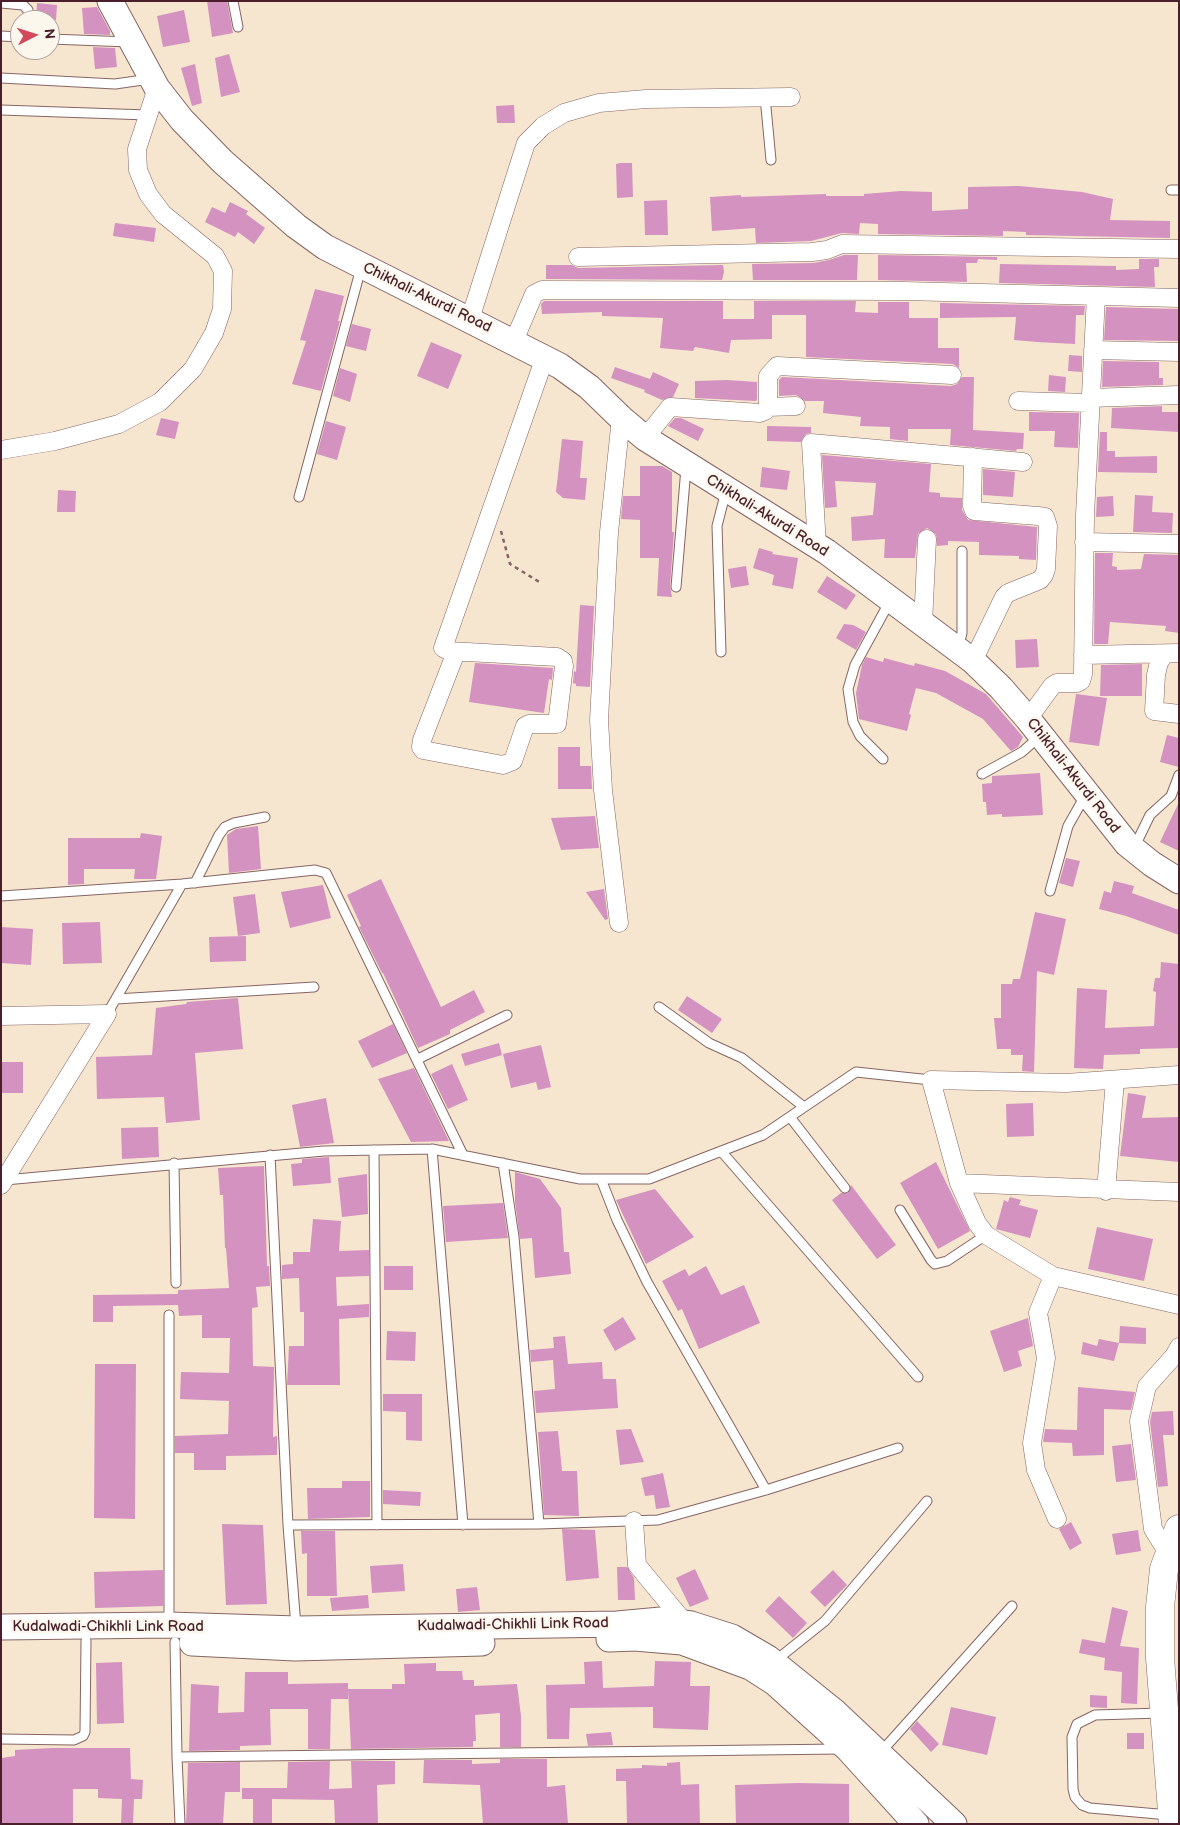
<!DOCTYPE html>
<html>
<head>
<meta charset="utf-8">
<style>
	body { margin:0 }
	#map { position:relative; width:1180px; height:1825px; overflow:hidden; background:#f6e6cf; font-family:"Balsamiq Sans",sans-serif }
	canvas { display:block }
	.frame { position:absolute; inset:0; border:2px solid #4a1f2b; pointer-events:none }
	.north { position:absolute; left:10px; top:10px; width:50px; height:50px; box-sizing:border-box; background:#fbf7ec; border:1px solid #b4a19f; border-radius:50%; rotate:85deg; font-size:14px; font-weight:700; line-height:20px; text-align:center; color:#4a1f2b }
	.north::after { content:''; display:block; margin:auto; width:18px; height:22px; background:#d1495b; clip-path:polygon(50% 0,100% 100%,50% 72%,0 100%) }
</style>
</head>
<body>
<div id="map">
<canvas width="1180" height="1825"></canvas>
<div class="frame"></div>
<div class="north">N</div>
</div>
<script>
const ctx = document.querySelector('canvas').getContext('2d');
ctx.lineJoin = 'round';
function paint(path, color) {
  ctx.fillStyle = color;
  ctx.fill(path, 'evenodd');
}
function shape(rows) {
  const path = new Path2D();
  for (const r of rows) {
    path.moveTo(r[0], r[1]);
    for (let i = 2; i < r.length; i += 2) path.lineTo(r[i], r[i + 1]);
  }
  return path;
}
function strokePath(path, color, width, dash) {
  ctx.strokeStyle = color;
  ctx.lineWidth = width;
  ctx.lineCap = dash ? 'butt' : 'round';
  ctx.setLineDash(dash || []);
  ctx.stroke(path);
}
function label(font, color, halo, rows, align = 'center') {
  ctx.font = font + ' "Balsamiq Sans",sans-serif';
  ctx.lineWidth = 5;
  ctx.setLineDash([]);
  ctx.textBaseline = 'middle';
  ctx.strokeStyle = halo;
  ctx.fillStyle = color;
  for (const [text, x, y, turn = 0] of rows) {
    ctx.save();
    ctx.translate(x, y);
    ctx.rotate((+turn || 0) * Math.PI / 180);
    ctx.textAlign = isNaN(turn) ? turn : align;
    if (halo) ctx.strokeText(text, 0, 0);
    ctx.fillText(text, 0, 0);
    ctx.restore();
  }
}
paint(shape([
	[207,1,227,1,233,33,212,37],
	[37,3,57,5,56,20,36,20],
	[97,7,110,31,110,35,84,34,82,8],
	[184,10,190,42,163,47,157,16],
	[93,47,115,48,117,67,95,69],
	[229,54,240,92,221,97,215,58],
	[195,64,202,103,192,106,181,68],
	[514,105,515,123,497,123,496,106],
	[620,163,632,163,633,197,617,198,616,164],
	[1019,186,1082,192,1113,199,1110,220,1170,221,1170,238,1026,235,1026,232,1003,231,1003,236,878,234,878,224,860,223,859,234,842,233,811,241,756,243,755,228,712,231,710,197,741,195,741,197,826,194,826,196,864,196,864,194,901,191,932,192,932,211,968,209,968,187],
	[667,200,668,235,645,235,644,201],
	[230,202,248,211,246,214,265,228,254,244,238,232,235,237,205,222,212,207,225,213],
	[115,223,156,228,154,242,113,236],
	[844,255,858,255,857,280,753,280,752,264,813,263,829,260],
	[878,255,997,257,997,260,978,259,977,263,966,263,967,282,878,280],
	[1139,259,1159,259,1159,267,1154,267,1155,287,999,283,1000,264,1116,266,1116,270,1139,269],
	[546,265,572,265,578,268,723,265,724,272,722,280,546,279],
	[315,289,344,296,338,321,340,321,321,391,292,384,306,341,300,340],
	[544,301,723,301,723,319,754,319,754,301,856,301,855,312,878,313,878,302,909,302,909,318,938,318,938,348,959,348,959,368,953,364,806,357,806,315,772,315,772,339,731,340,729,353,695,347,693,351,660,348,663,318,602,316,602,312,542,314,541,304],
	[940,303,1085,306,1084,315,1076,315,1075,344,1037,342,1014,340,1016,317,940,318],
	[1106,307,1179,309,1179,341,1104,340],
	[352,324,371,329,366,351,346,346],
	[431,342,462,355,448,389,417,376],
	[1069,355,1082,356,1082,372,1068,371],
	[1103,361,1159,362,1159,378,1163,378,1163,385,1102,387],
	[615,367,650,379,653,372,679,384,673,397,662,400,644,392,645,390,611,378],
	[340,368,357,374,350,402,333,396],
	[1049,375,1066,377,1065,392,1048,391],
	[782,377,951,386,957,384,962,377,974,377,973,430,1024,433,1023,449,1017,449,1016,451,950,445,951,429,908,429,908,441,890,439,890,427,860,426,861,417,823,413,824,401,805,401,796,395,779,396,779,380],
	[727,380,757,382,757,399,756,401,695,398,695,381],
	[1162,406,1162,412,1179,412,1179,432,1111,428,1112,408],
	[1029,412,1079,413,1078,448,1054,447,1055,431,1029,431],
	[161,418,179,422,175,439,156,435],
	[675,418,681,418,704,429,698,441,668,426],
	[326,421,346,427,337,460,317,454],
	[767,426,811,427,811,433,806,434,801,442,767,441],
	[1100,432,1107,432,1107,451,1115,451,1115,457,1157,456,1157,473,1098,472],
	[562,439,583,441,580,478,587,478,585,500,563,498,556,492],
	[822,455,931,464,929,492,940,493,940,497,962,498,962,510,968,520,1037,527,1036,560,1019,559,1019,556,979,555,979,542,948,541,948,545,937,546,936,534,927,528,918,534,915,558,884,558,885,539,852,541,851,517,873,515,876,483,835,481,837,507,825,508],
	[640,466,662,466,672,472,672,532,674,532,670,586,672,597,657,596,659,558,640,558,640,520,621,519,623,496,640,496],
	[762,467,790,471,787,490,760,487],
	[983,469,1015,472,1013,497,983,495],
	[58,490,76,491,75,512,57,512],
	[1135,495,1153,496,1152,512,1173,513,1172,533,1133,532],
	[1113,496,1114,516,1096,517,1097,497],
	[759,548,773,552,772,554,798,558,793,589,772,585,774,575,753,568],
	[1095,553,1113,553,1112,566,1117,567,1117,570,1141,569,1144,554,1179,555,1179,633,1165,631,1166,626,1110,622,1108,644,1094,644],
	[746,566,749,585,731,588,728,569],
	[827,576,856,595,846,610,817,592],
	[580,605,594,606,590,687,576,686,576,684,573,683,574,671,576,672],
	[844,624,853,625,866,632,856,650,836,638],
	[1037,639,1039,667,1016,668,1015,640],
	[866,657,883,662,884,658,914,666,915,663,945,671,986,694,1023,737,1018,747,1011,751,983,719,936,693,916,688,909,714,911,715,907,731,859,719,856,693,862,665],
	[475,663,553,668,552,680,549,679,544,713,469,702],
	[1142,664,1142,696,1100,696,1101,665],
	[1076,694,1107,698,1099,746,1069,742],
	[1167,735,1179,738,1179,767,1160,762],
	[558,747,580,747,580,766,591,766,592,789,558,789],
	[1040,773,1043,815,1002,817,1002,814,987,815,986,802,983,802,982,784,992,783,992,776],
	[1179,802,1179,851,1160,842],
	[595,816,599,848,561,850,551,818],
	[258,826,261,869,229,873,227,835,236,829],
	[141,833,162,836,156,879,134,879,135,869,84,869,84,884,68,885,68,838,140,838],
	[1066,858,1080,861,1073,887,1059,883],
	[381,879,441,1007,474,990,485,1012,450,1030,450,1034,418,1048,383,973,382,973,359,927,361,926,347,895],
	[1114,881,1134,886,1132,893,1179,910,1179,935,1126,916,1099,909,1104,891,1111,893],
	[323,885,331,918,290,928,281,892],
	[604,889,608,919,605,920,586,892],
	[255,894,260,933,238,936,233,897],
	[1035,912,1066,919,1054,975,1037,971,1034,1072,1022,1071,1023,1055,1011,1055,1011,1049,997,1049,994,1018,1001,1018,1001,984,1012,984,1013,979,1020,979],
	[100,922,102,963,63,964,62,923],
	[1,927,33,929,31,965,1,963],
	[246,936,246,961,210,962,209,937],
	[1161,962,1179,964,1179,1048,1140,1049,1140,1054,1104,1055,1103,1069,1074,1068,1077,988,1107,990,1105,1028,1154,1026,1156,992,1153,991,1155,978,1160,978],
	[687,996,722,1019,712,1033,678,1010],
	[238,998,243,1049,195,1053,200,1120,166,1123,164,1097,97,1099,96,1057,152,1055,156,1008,186,1004,187,1002],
	[393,1024,407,1053,372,1068,358,1041],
	[499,1043,502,1055,465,1066,461,1054],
	[541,1045,551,1087,538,1090,536,1082,511,1088,503,1054],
	[1,1062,23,1062,23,1093,1,1093],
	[452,1064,468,1100,448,1109,431,1074],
	[414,1068,449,1141,411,1142,378,1079],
	[1128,1093,1146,1096,1142,1118,1179,1117,1179,1162,1120,1156],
	[326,1098,334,1143,300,1147,292,1105],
	[1033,1103,1034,1136,1007,1137,1006,1104],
	[158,1127,159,1157,122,1159,121,1128],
	[329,1157,331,1183,293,1186,291,1164,302,1163,302,1159],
	[936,1162,970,1231,938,1249,900,1183],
	[264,1166,267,1266,269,1266,270,1286,256,1287,258,1307,252,1308,253,1366,274,1367,273,1437,277,1436,277,1455,226,1456,226,1470,194,1470,194,1453,175,1453,175,1436,228,1434,229,1401,180,1399,181,1372,229,1373,230,1338,202,1338,202,1315,179,1316,178,1305,113,1306,113,1322,93,1322,93,1295,178,1294,178,1290,229,1288,226,1248,225,1248,223,1195,220,1195,218,1168],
	[515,1172,540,1179,561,1208,564,1252,569,1252,571,1274,535,1278,532,1238,520,1239,515,1202],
	[367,1174,368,1214,342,1217,338,1178],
	[851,1185,896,1245,877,1259,832,1200,841,1193,848,1193],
	[655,1189,694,1237,646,1264,616,1200],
	[1010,1197,1021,1200,1019,1205,1038,1210,1030,1238,996,1229,1004,1200,1008,1202],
	[503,1203,508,1238,446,1242,443,1206],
	[313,1219,341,1221,339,1251,369,1250,369,1276,336,1277,337,1306,369,1304,369,1317,339,1319,340,1385,287,1385,289,1346,304,1346,304,1312,300,1312,299,1278,282,1279,282,1265,293,1264,293,1252,310,1252],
	[1097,1227,1153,1239,1144,1281,1088,1269],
	[384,1266,413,1266,413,1290,384,1290],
	[706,1266,721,1295,744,1285,760,1323,699,1349,682,1309,678,1311,662,1281,685,1269,689,1276],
	[623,1317,636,1339,615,1351,603,1330],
	[1028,1318,1033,1346,1018,1351,1022,1366,1004,1372,990,1331],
	[1120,1326,1146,1328,1146,1344,1119,1343],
	[387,1331,416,1332,415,1361,386,1360],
	[565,1336,568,1364,602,1362,603,1379,616,1379,618,1408,536,1413,534,1391,555,1389,553,1360,531,1362,530,1350,554,1348,553,1337],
	[1099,1339,1119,1343,1114,1361,1081,1354,1083,1342,1097,1346],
	[95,1364,136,1364,135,1519,94,1518],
	[1078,1387,1135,1392,1131,1410,1104,1409,1104,1455,1073,1456,1072,1443,1043,1442,1045,1429,1077,1430],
	[383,1394,422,1394,422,1441,406,1440,406,1412,383,1411],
	[1173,1411,1174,1435,1163,1435,1168,1486,1158,1487,1150,1422,1152,1412],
	[631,1429,644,1462,620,1465,616,1430],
	[558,1431,562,1471,577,1471,579,1516,544,1515,538,1432],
	[1131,1444,1136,1480,1116,1482,1112,1446],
	[663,1473,670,1507,656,1509,654,1495,645,1496,641,1478],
	[342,1481,370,1481,370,1517,308,1519,307,1488,342,1488],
	[383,1490,421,1492,420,1506,383,1504],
	[1071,1522,1082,1543,1070,1550,1059,1529],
	[222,1524,263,1525,267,1604,226,1605],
	[562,1529,595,1530,599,1578,566,1581],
	[1138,1530,1141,1551,1116,1555,1112,1534],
	[301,1531,335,1531,337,1596,307,1596,307,1553,302,1554],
	[403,1564,405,1591,372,1593,370,1566],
	[617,1567,627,1567,634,1578,635,1600,618,1600],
	[695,1569,709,1599,690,1607,676,1578],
	[163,1570,163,1606,95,1608,94,1572],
	[833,1570,847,1585,825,1607,810,1592],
	[477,1587,480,1610,458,1612,456,1589],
	[368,1595,369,1608,332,1611,330,1598],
	[779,1596,807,1623,793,1638,765,1611],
	[1112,1607,1128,1611,1120,1646,1139,1648,1137,1704,1121,1703,1122,1672,1104,1670,1105,1658,1079,1653,1082,1639,1105,1643],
	[602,1661,603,1688,654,1686,655,1661,691,1662,690,1686,710,1686,708,1730,653,1728,653,1707,570,1708,569,1739,547,1739,546,1685,585,1684,584,1662],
	[122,1662,124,1723,97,1724,96,1663],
	[436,1663,436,1671,462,1671,463,1680,474,1680,474,1686,517,1684,521,1716,521,1747,500,1747,500,1713,475,1715,476,1741,473,1741,473,1747,351,1749,348,1689,392,1689,392,1684,405,1684,404,1664],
	[245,1672,288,1672,288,1684,348,1683,348,1699,331,1699,330,1749,308,1749,308,1709,270,1709,271,1745,240,1746,240,1750,189,1751,191,1684,219,1686,218,1713,244,1712],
	[1090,1695,1107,1696,1107,1708,1090,1707],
	[951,1707,996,1717,987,1755,942,1745],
	[917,1721,939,1744,931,1752,910,1729],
	[611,1732,613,1745,588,1746,586,1734],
	[1127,1733,1144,1733,1144,1749,1127,1749],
	[51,1748,130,1748,131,1779,143,1780,142,1799,134,1799,133,1824,121,1824,122,1799,98,1798,98,1789,73,1789,73,1824,1,1824,1,1758,15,1756,15,1750],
	[500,1759,547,1759,547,1787,565,1785,568,1824,483,1824,480,1785,423,1783,424,1760,472,1760,472,1764,500,1763],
	[330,1761,329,1789,352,1788,351,1761,395,1761,395,1784,377,1785,378,1824,335,1824,334,1800,272,1799,272,1824,253,1824,253,1799,242,1799,242,1788,287,1788,288,1762],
	[240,1762,240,1792,225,1792,223,1824,186,1824,188,1763],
	[680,1762,681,1785,699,1784,700,1824,627,1824,626,1781,616,1781,616,1769,642,1768,642,1765,667,1766,667,1763],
	[798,1783,849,1784,849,1824,736,1824,735,1785]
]), '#d492c1');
const service = shape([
	[233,1,238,27],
	[1,3,23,5,28,10,28,20],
	[1,36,20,37],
	[50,39,130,42],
	[1,78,115,84,150,79],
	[765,97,771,160],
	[1,110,148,115],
	[1171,190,1179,190],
	[299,497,361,268],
	[676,587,686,468],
	[958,648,962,633,962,551],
	[721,652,717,526,726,491],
	[883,759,860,736,853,722,848,689,855,665,890,601],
	[982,774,1022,752,1040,736],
	[1134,848,1150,815,1171,796,1179,775],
	[195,883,219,835,225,827,234,823,265,817],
	[1050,891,1068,826,1085,796],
	[1,896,182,884,315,870,326,873,463,1155],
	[116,999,314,987],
	[659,1007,709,1043,742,1058,804,1107],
	[107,1014,182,884],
	[418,1059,507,1015],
	[790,1117,845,1188],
	[432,1149,463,1525],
	[374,1150,377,1525],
	[721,1151,918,1377],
	[270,1155,288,1525,539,1524,658,1520,766,1490,898,1448],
	[174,1163,176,1283],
	[503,1163,514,1237,539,1524],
	[601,1179,617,1220,647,1282,766,1490],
	[5,1180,324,1151,432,1149,580,1179,649,1179,763,1135,856,1072,931,1080],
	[900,1210,931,1260,935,1264,947,1261,986,1235],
	[288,1525,296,1627],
	[169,1622,169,1315],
	[175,1642,177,1757],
	[775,1661,825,1621,927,1501],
	[1161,1713,1095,1715,1077,1724,1072,1737,1073,1789,1075,1797,1082,1805,1090,1808,1169,1815],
	[1,1739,74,1740,83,1736,85,1732,86,1641],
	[880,1753,1012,1606],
	[180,1824,177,1757,841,1749]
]);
const minor = shape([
	[578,257,812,252,827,250,842,244,1179,249],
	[470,319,526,143,543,126,564,113,599,103,646,99,791,97],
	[514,341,534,294,542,290,904,291,1179,298],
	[1093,350,1179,352],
	[1090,398,1179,395],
	[1018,401,1090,403],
	[768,407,796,406],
	[645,438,670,407,760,413,765,411,768,407,768,376,777,366,952,375],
	[1,450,55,441,119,424,160,402,193,369,214,333,222,309,223,271,215,256,163,214,148,194,138,170,137,149,157,88],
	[973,457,972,506,974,511,1038,516,1045,517,1048,526,1046,569,1044,575,1040,580,1008,593,1004,597,973,661],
	[1084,542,1179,544],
	[817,546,811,443,1023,462],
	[923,624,927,539],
	[456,652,422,740,421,747,423,750,503,765,513,761,525,726,529,724,557,724,564,666,563,661,557,657,449,651,443,648,545,357],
	[1165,654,1159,662,1156,675,1154,711,1179,714],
	[1083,655,1179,653],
	[1028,719,1052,686,1057,683,1077,683,1081,681,1083,674,1085,515,1096,296],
	[619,923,603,790,599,720,609,532,621,418],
	[1,1016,107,1014],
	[959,1183,931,1080,1066,1083,1179,1075],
	[1,1185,107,1014],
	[1106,1191,1115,1080],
	[1179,1192,959,1183,977,1223,986,1235,1053,1276,1179,1305],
	[1053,1276,1038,1313,1046,1358,1032,1443,1036,1470,1057,1519],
	[634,1521,637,1565,685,1623],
	[1169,1555,1153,1529,1139,1421,1147,1386,1174,1356,1179,1347]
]);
const secondary = shape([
	[110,1,157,88,182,120,223,162,296,226,325,247,560,366,589,387,621,418,645,438,827,552,973,661,1001,688,1028,719,1127,844,1152,864,1179,881],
	[1,1627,169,1625,297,1629,617,1624,661,1620,691,1624,732,1637,768,1658,835,1712,954,1824],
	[609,1639,635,1638,682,1642,750,1667,775,1683,848,1749,916,1824],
	[192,1643,295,1648,482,1643]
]);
const primary = shape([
	[1173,1824,1160,1658,1160,1607,1164,1569,1179,1529]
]);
strokePath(service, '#866564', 11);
strokePath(minor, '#866564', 19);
strokePath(secondary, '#866564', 27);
strokePath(primary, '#866564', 29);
strokePath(shape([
	[501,531,510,564,541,583]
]), '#866564', 2.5, [4, 4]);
strokePath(service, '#fff', 9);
strokePath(minor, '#fff', 18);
strokePath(secondary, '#fff', 25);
strokePath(primary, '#fff', 28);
label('15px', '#4a1f2b', '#fbf7ec', [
	["Chikhali-Akurdi Road",427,298,26],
	["Chikhali-Akurdi Road",767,516,32],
	["Chikhali-Akurdi Road",1073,776,52],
	["Kudalwadi-Chikhli Link Road",513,1625,-1],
	["Kudalwadi-Chikhli Link Road",108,1627]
]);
</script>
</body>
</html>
